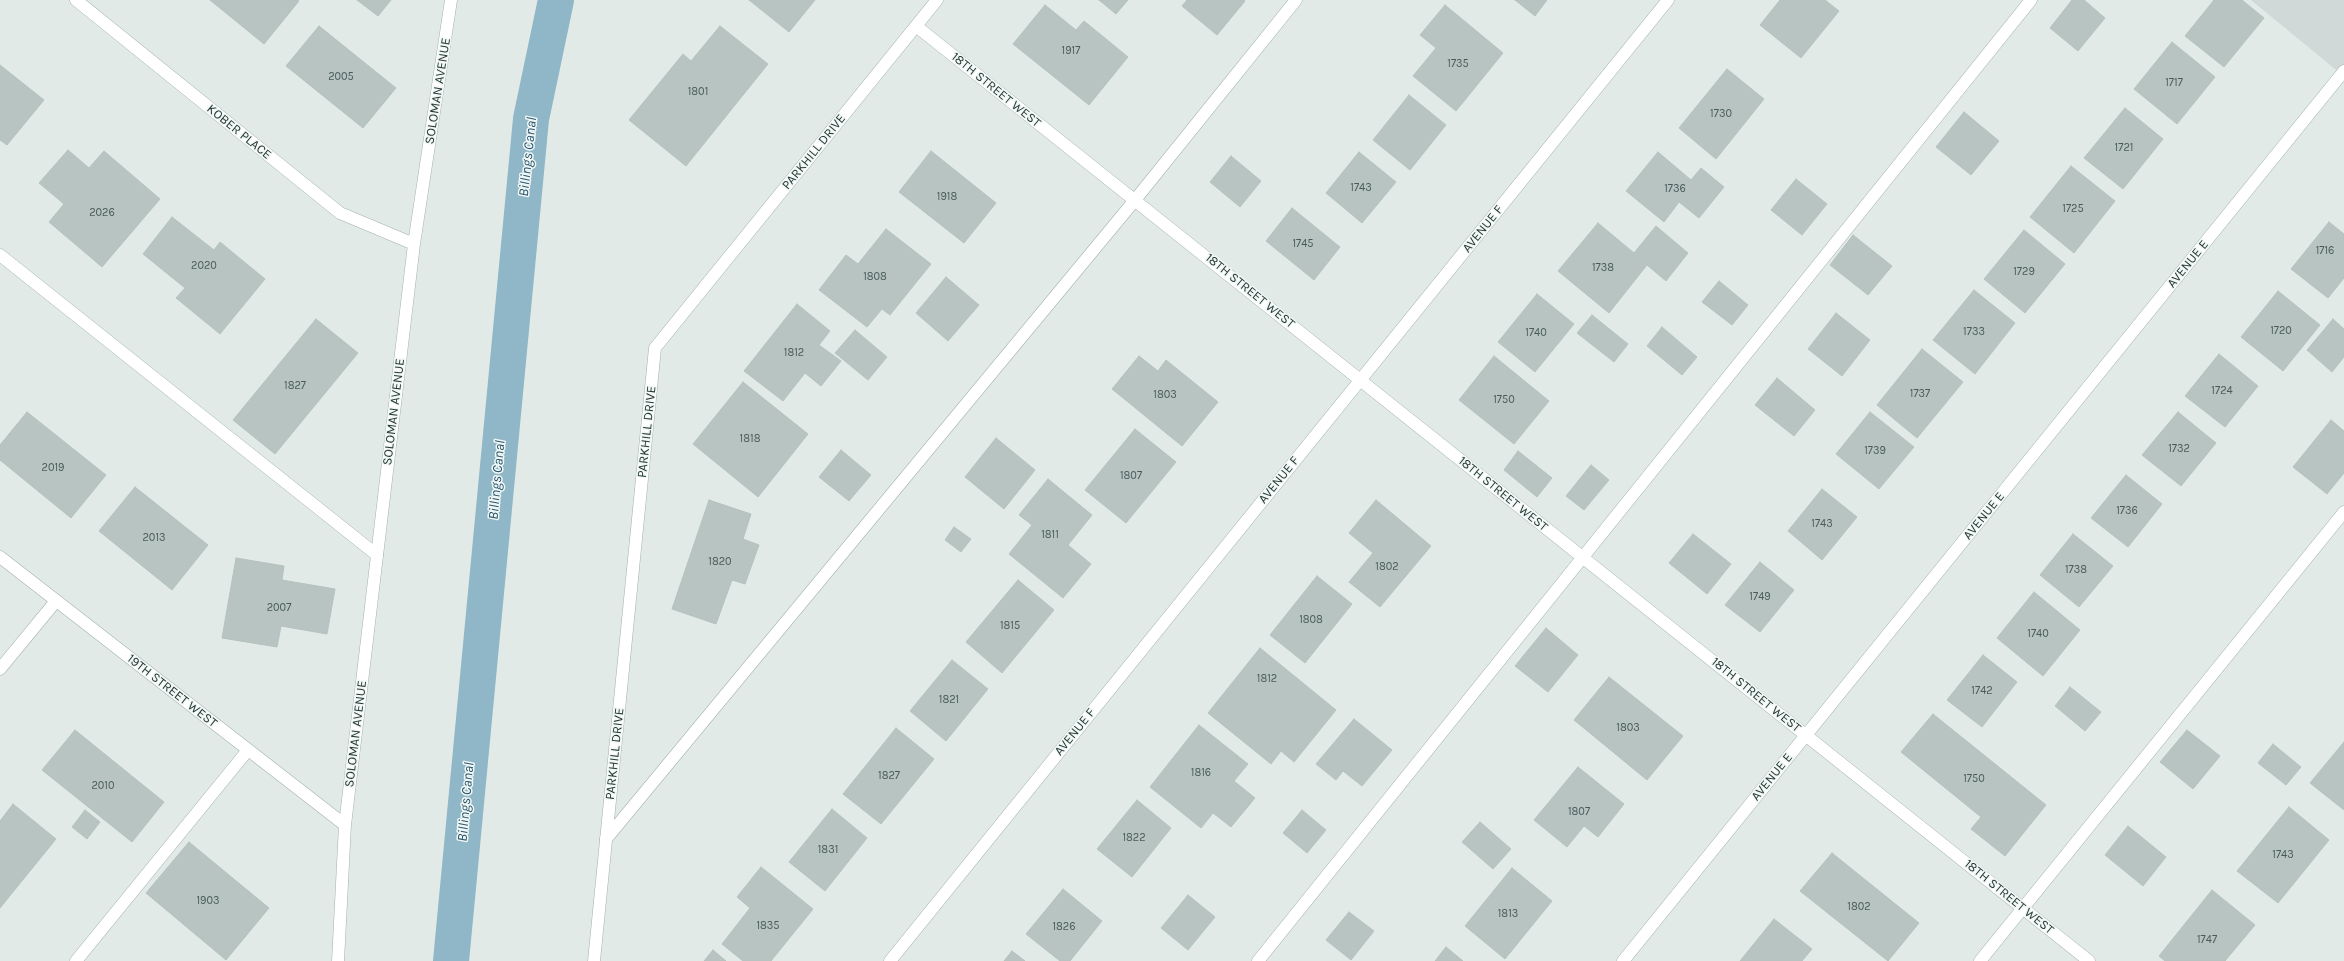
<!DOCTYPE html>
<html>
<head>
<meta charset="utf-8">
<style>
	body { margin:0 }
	canvas { display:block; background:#e1eae7 }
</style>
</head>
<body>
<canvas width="2344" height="961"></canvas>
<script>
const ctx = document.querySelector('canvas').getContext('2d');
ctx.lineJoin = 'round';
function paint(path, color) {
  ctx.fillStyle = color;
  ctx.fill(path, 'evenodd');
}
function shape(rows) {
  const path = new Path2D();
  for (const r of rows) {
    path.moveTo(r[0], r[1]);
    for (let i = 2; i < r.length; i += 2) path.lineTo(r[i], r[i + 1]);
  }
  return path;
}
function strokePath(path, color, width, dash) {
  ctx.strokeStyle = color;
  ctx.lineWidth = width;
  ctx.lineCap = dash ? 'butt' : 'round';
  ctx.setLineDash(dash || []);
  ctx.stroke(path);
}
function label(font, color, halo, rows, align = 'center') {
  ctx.font = font + ' Karla,sans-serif';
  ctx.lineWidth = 3;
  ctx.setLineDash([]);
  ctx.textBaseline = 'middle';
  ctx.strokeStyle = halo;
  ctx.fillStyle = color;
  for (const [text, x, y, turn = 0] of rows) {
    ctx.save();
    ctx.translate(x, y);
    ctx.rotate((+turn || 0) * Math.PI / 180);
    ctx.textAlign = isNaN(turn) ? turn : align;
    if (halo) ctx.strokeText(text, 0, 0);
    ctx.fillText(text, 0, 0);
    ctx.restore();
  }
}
paint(shape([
	[2251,0,2344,0,2344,71,2341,74]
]), '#d0d9d7');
strokePath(shape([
	[451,961,531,119,556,0]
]), '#90b7c8', 36);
const building = shape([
	[210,0,297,0,299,1,264,44,210,0],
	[357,0,391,0,378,16,357,0],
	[749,0,815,0,789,32,749,0],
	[1099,0,1128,0,1116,14,1099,0],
	[1187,0,1243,0,1245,1,1217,35,1182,6,1187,0],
	[1515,0,1547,0,1535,16,1515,0],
	[1780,0,1825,0,1839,11,1801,58,1760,25,1780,0],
	[2072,0,2084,0,2105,18,2078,51,2050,28,2072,0],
	[2214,0,2242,0,2264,18,2224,67,2185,36,2214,0],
	[1045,5,1076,30,1084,21,1128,57,1089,105,1013,44,1045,5],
	[1445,5,1503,53,1456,111,1413,76,1436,48,1420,35,1445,5],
	[319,26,396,88,363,128,286,66,319,26],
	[720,26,768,64,686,166,629,120,683,54,691,61,720,26],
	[2172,42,2215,77,2177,124,2134,89,2172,42],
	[0,65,44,100,7,145,0,140,0,65],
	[1727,69,1764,99,1716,159,1679,128,1727,69],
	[1409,95,1446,125,1410,170,1373,140,1409,95],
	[2125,108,2163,139,2123,189,2084,158,2125,108],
	[1964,112,1999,141,1971,175,1936,147,1964,112],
	[68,150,89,168,104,151,160,199,102,267,49,222,64,204,39,183,68,150],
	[931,151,996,203,964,243,899,192,931,151],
	[1359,152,1396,182,1362,223,1326,193,1359,152],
	[1658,152,1691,180,1701,168,1724,187,1699,218,1679,202,1664,222,1626,191,1658,152],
	[1231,156,1261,181,1240,207,1210,182,1231,156],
	[2071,166,2115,201,2074,253,2030,217,2071,166],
	[1796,179,1827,204,1802,235,1771,210,1796,179],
	[1292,208,1340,247,1314,280,1266,241,1292,208],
	[172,217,214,250,220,242,265,279,220,334,176,298,185,288,143,254,172,217],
	[2329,222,2344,234,2344,278,2328,298,2291,269,2329,222],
	[1598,223,1634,253,1656,226,1688,253,1666,281,1647,265,1609,313,1558,271,1598,223],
	[886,229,931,264,890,315,882,309,867,327,819,290,846,255,858,264,886,229],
	[2024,230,2065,264,2025,313,1984,279,2024,230],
	[1853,235,1892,266,1868,295,1830,265,1853,235],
	[946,277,979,305,948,341,916,313,946,277],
	[1719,281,1748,305,1732,325,1702,302,1719,281],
	[1974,290,2015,323,1975,374,1933,340,1974,290],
	[2278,291,2320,325,2283,371,2241,337,2278,291],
	[1537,294,1574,324,1535,372,1498,342,1537,294],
	[797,304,830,331,819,345,841,361,821,386,805,373,783,401,744,371,797,304],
	[1836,313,1870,340,1842,376,1808,349,1836,313],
	[1592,315,1628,344,1614,362,1577,333,1592,315],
	[316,319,358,353,275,454,233,420,316,319],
	[2333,319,2344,329,2344,357,2332,372,2307,350,2333,319],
	[1662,327,1697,357,1682,375,1647,346,1662,327],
	[855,330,887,357,868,380,835,353,855,330],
	[1922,349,1963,382,1917,438,1877,405,1922,349],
	[2219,354,2258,386,2225,427,2185,396,2219,354],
	[1139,356,1158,371,1166,360,1218,402,1182,446,1112,389,1139,356],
	[1494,356,1549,401,1514,444,1459,400,1494,356],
	[1777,378,1815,410,1794,436,1755,405,1777,378],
	[743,382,808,434,758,497,693,444,743,382],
	[27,412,106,475,71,518,0,460,0,445,27,412],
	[1870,412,1914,447,1879,489,1836,454,1870,412],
	[2178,412,2216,443,2181,486,2142,455,2178,412],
	[2331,420,2344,431,2344,473,2327,494,2293,467,2331,420],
	[1135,429,1176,462,1126,523,1085,490,1135,429],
	[996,438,1035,470,1004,509,965,477,996,438],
	[841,450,871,475,849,501,819,477,841,450],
	[1518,451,1552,478,1537,497,1504,470,1518,451],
	[1591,465,1609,480,1584,510,1566,496,1591,465],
	[2126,475,2162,504,2128,547,2091,518,2126,475],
	[1048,479,1092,515,1068,545,1091,564,1063,598,1009,554,1032,525,1019,515,1048,479],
	[135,487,208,545,172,590,99,531,135,487],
	[1822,489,1857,517,1822,560,1788,531,1822,489],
	[709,500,751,514,743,539,759,545,745,584,732,580,716,624,672,609,709,500],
	[1376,500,1431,546,1380,607,1349,582,1373,553,1349,533,1376,500],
	[954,527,971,539,961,552,945,540,954,527],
	[1693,534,1731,564,1707,594,1669,563,1693,534],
	[2073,534,2113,566,2079,607,2040,575,2073,534],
	[236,558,284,566,282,580,335,589,327,634,281,626,277,647,222,638,236,558],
	[1760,562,1794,590,1760,632,1725,605,1760,562],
	[1317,576,1352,604,1305,663,1270,635,1317,576],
	[1018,580,1054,610,1002,673,966,642,1018,580],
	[2034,592,2080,630,2043,676,1997,638,2034,592],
	[1546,628,1578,655,1548,692,1515,666,1546,628],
	[1260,648,1336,710,1294,762,1281,751,1271,764,1208,713,1260,648],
	[1983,655,2017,682,1982,727,1947,700,1983,655],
	[952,660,988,689,946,741,910,711,952,660],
	[1609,677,1683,736,1647,780,1574,720,1609,677],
	[2070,687,2101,712,2085,731,2055,706,2070,687],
	[1933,714,2046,805,2005,856,1971,829,1981,817,1901,752,1933,714],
	[1354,719,1392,750,1362,786,1343,771,1336,780,1316,764,1354,719],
	[1199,725,1248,764,1234,781,1255,798,1231,827,1213,813,1201,828,1150,787,1199,725],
	[896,728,934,759,881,824,843,794,896,728],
	[75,730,164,802,132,842,42,770,75,730],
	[2187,730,2220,756,2193,789,2160,762,2187,730],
	[2344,742,2344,810,2310,783,2344,742],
	[2273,744,2301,767,2286,785,2258,763,2273,744],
	[1578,767,1624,804,1598,837,1584,826,1567,847,1534,820,1578,767],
	[1137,800,1171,828,1132,877,1097,849,1137,800],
	[13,804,56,839,0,908,0,821,13,804],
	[2289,807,2329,840,2278,903,2237,871,2289,807],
	[832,809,867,838,825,891,789,862,832,809],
	[85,810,100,822,87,839,72,827,85,810],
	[1302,810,1326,830,1307,853,1283,833,1302,810],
	[1480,822,1511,849,1493,869,1462,842,1480,822],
	[2128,826,2166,857,2143,886,2105,855,2128,826],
	[189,842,269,908,226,960,146,893,189,842],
	[1832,853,1919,923,1888,961,1800,891,1832,853],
	[761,867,813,909,771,961,743,961,722,944,750,908,737,897,761,867],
	[1512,868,1552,901,1505,959,1465,926,1512,868],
	[1063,889,1102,921,1070,961,1060,961,1026,934,1063,889],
	[2212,890,2255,925,2225,961,2165,961,2159,956,2212,890],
	[1188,895,1215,917,1188,950,1161,928,1188,895],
	[1349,912,1374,931,1351,960,1326,940,1349,912],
	[1774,919,1812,949,1802,961,1740,961,1774,919],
	[1446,947,1463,961,1435,961,1446,947],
	[713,950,726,961,704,961,713,950],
	[1012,951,1025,961,1004,961,1012,951]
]);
paint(building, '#b7c4c1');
strokePath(building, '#b5c2bf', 1);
const service = shape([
	[0,255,377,555],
	[606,839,1135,200,1296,0],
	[76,961,248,750],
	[1258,961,2031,0],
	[1980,961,2344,512]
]);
const minor = shape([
	[76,0,340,213,414,244],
	[916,26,2089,961],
	[0,557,345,825],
	[0,669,56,601],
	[338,961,345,825,414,244,451,0],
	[594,961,655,348,937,0],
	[890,961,1668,0],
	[1623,961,2344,71]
]);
strokePath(service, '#a5b1ae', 13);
strokePath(minor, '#a5b1ae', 13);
strokePath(service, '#fff', 12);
strokePath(minor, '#fff', 12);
label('11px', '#495b59', null, [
	["1917",1071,51],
	["1735",1458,64],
	["2005",341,77],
	["1717",2174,83],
	["1801",698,92],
	["1730",1721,114],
	["1721",2124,148],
	["1743",1361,188],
	["1736",1675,189],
	["1918",947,197],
	["1725",2073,209],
	["2026",102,213],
	["1745",1303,244],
	["1716",2325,251],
	["2020",204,266],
	["1738",1603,268],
	["1729",2024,272],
	["1808",875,277],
	["1720",2281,331],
	["1733",1974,332],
	["1740",1536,333],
	["1812",794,353],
	["1827",295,386],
	["1724",2222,391],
	["1737",1920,394],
	["1803",1165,395],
	["1750",1504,400],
	["1818",750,439],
	["1732",2179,449],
	["1739",1875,451],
	["2019",53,468],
	["1807",1131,476],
	["1736",2127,511],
	["1743",1822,524],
	["1811",1050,535],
	["2013",154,538],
	["1820",720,562],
	["1802",1387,567],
	["1738",2076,570],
	["1749",1760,597],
	["2007",279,608],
	["1808",1311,620],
	["1815",1010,626],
	["1740",2038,634],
	["1812",1267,679],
	["1742",1982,691],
	["1821",949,700],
	["1803",1628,728],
	["1816",1201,773],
	["1827",889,776],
	["1750",1974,779],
	["2010",103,786],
	["1807",1579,812],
	["1822",1134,838],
	["1831",828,850],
	["1743",2283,855],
	["1903",208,901],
	["1802",1859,907],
	["1813",1508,914],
	["1835",768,926],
	["1826",1064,927],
	["1747",2207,940]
]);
label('13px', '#243836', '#f1f7f5', [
	["18TH STREET WEST",996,90,39],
	["SOLOMAN AVENUE",438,91,-81],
	["KOBER PLACE",239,132,39],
	["PARKHILL DRIVE",814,152,-51],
	["AVENUE F",1483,229,-51],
	["AVENUE E",2188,264,-51],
	["18TH STREET WEST",1250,291,39],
	["SOLOMAN AVENUE",394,412,-83],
	["PARKHILL DRIVE",647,432,-84],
	["AVENUE F",1279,480,-51],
	["18TH STREET WEST",1503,494,39],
	["AVENUE E",1984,516,-51],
	["19TH STREET WEST",172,691,38],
	["18TH STREET WEST",1756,695,39],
	["AVENUE F",1075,732,-51],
	["SOLOMAN AVENUE",356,734,-83],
	["PARKHILL DRIVE",615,754,-84],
	["AVENUE E",1772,777,-51],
	["18TH STREET WEST",2009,897,39]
]);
label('italic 14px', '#26556c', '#f1f7f5', [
	["Billings Canal",528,157,-84],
	["Billings Canal",497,480,-85],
	["Billings Canal",466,802,-85]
]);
</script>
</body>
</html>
